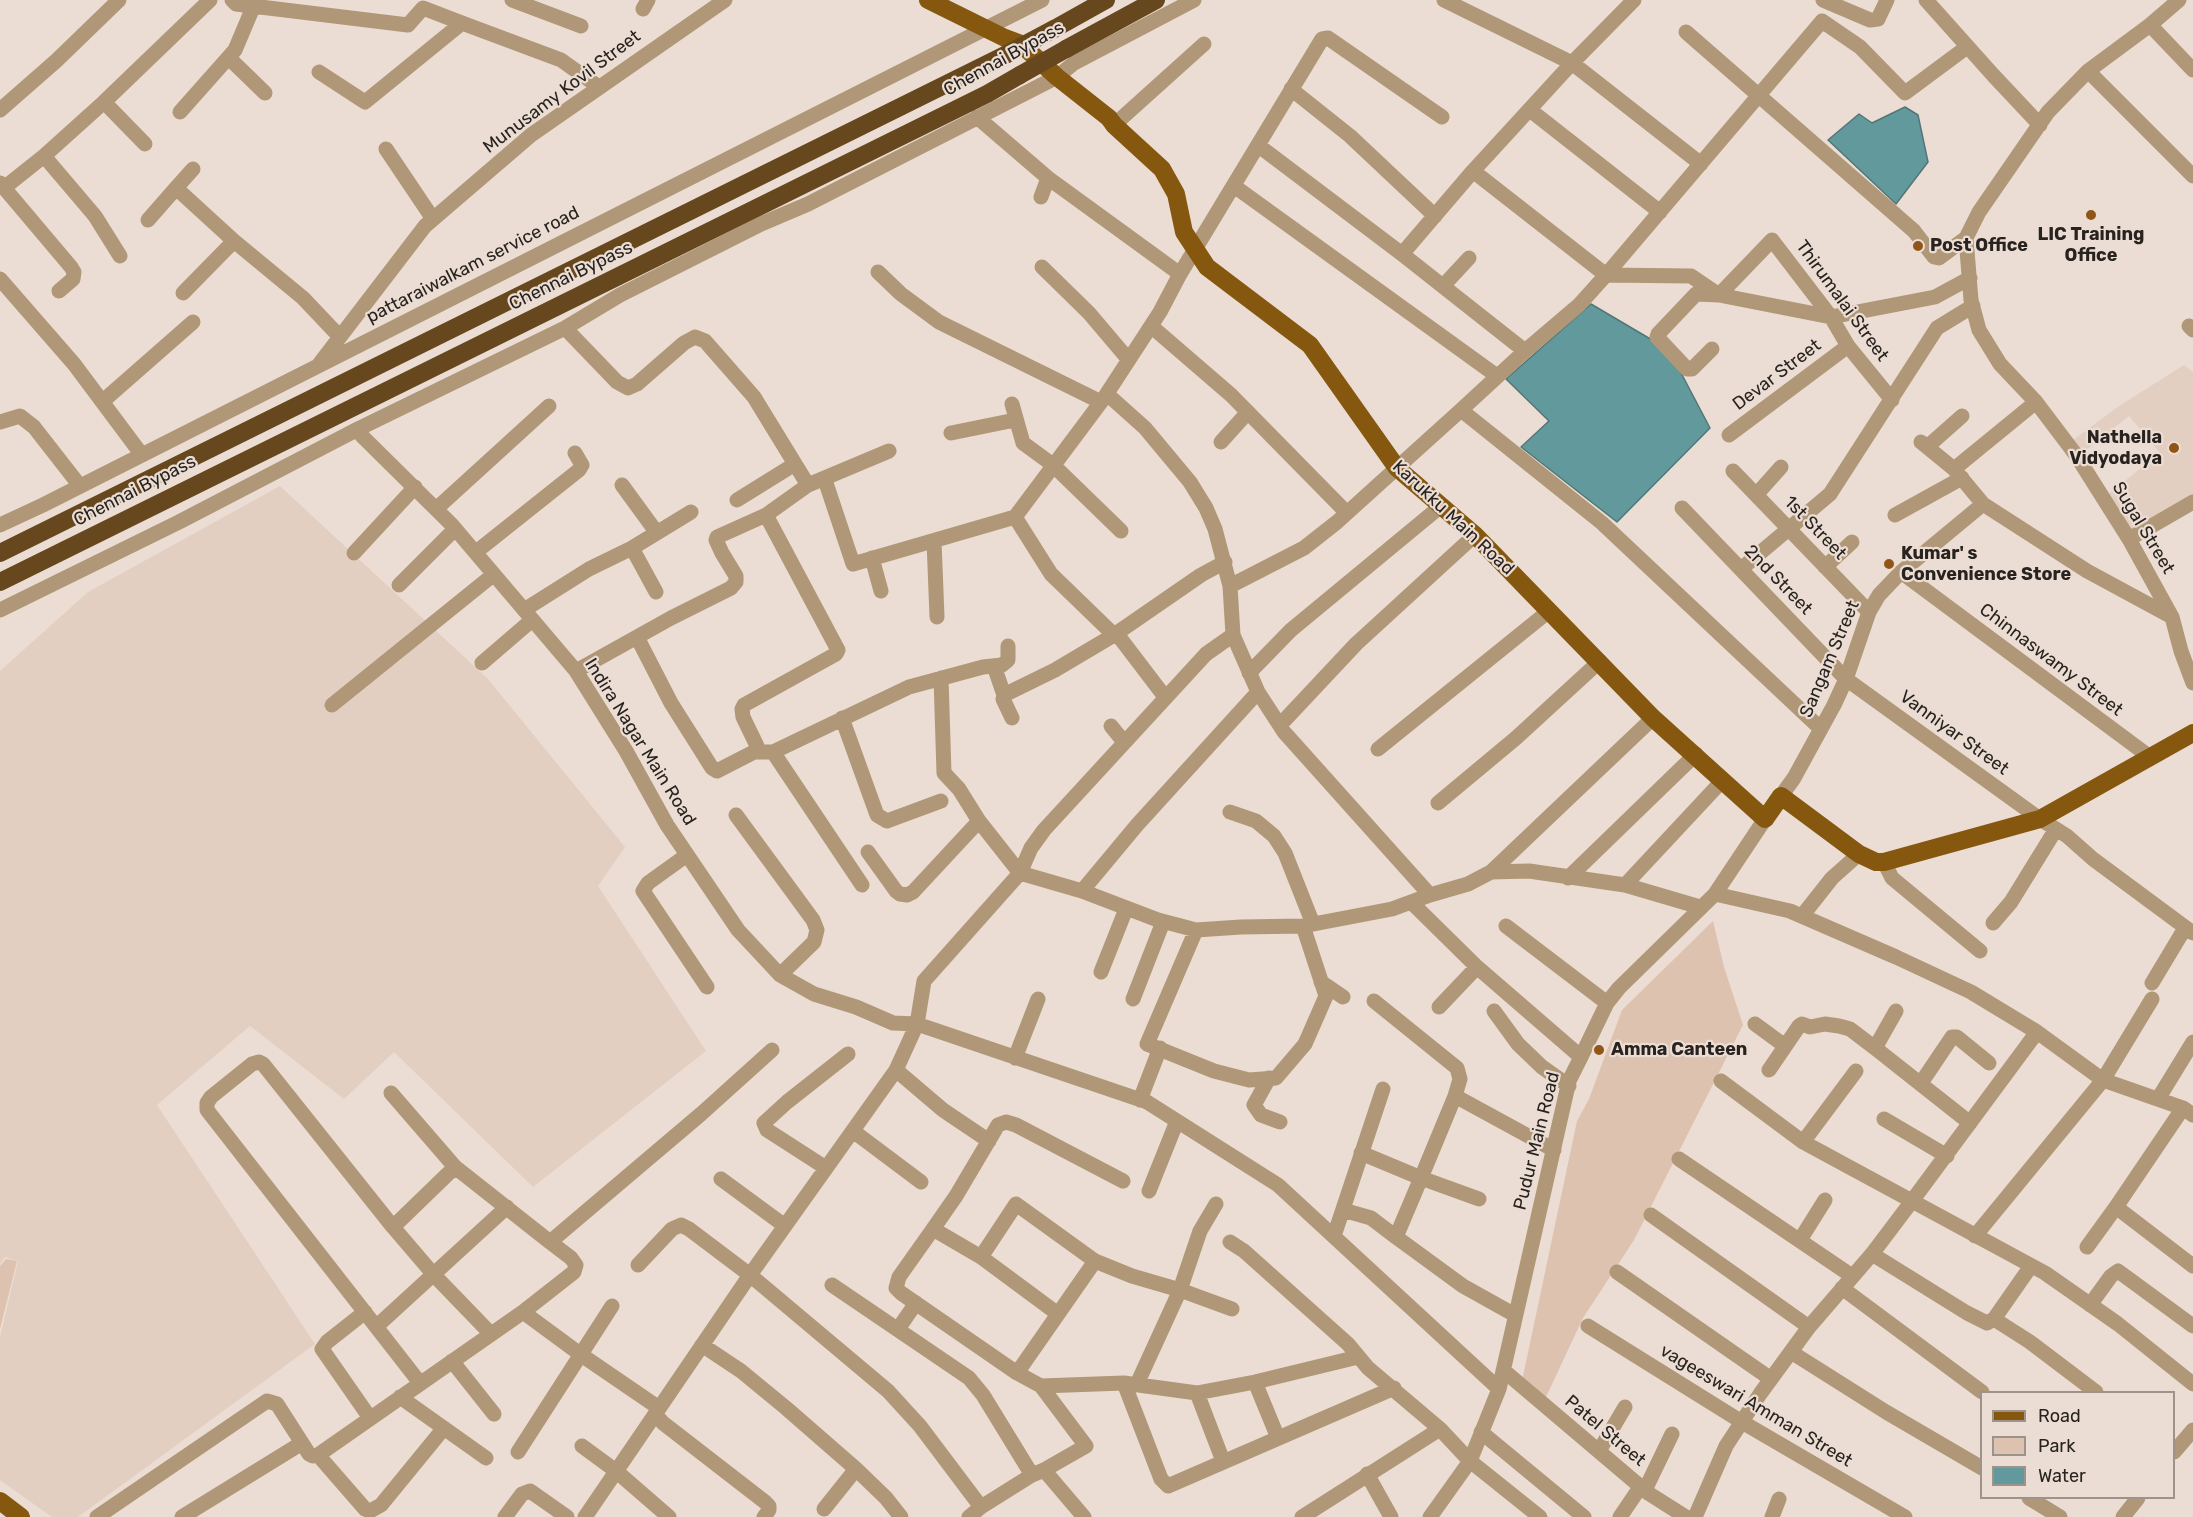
<!DOCTYPE html>
<html>
<head>
<meta charset="utf-8">
<style>
	body { margin:0 }
	#map { position:relative; width:2193px; height:1517px; overflow:hidden; background:#ebddd3; font-family:Rubik,sans-serif }
	canvas { display:block }
	.legend { position:absolute; left:1980px; top:1391px; width:195px; height:108px; box-sizing:border-box; background:#ebddd3; border:2px solid #9d938b; margin:0; padding:8px 10px; list-style:none; font-size:18px; color:#28231f }
	.legend li { display:flex; align-items:center; gap:12px; height:30px }
	.legend b { width:30px; border:2px solid #9d938b }
</style>
</head>
<body>
<div id="map">
<canvas width="2193" height="1517"></canvas>
<ul class="legend">
<li><b style="height:8px;background:#86580f"></b>Road</li>
<li><b style="height:16px;background:#dcc2af"></b>Park</li>
<li><b style="height:16px;background:#62999d"></b>Water</li>
</ul>
</div>
<script>
const ctx = document.querySelector('canvas').getContext('2d');
ctx.lineJoin = 'round';
function paint(path, color) {
  ctx.fillStyle = color;
  ctx.fill(path, 'evenodd');
}
function shape(rows) {
  const path = new Path2D();
  for (const r of rows) {
    path.moveTo(r[0], r[1]);
    for (let i = 2; i < r.length; i += 2) path.lineTo(r[i], r[i + 1]);
  }
  return path;
}
function strokePath(path, color, width, dash) {
  ctx.strokeStyle = color;
  ctx.lineWidth = width;
  ctx.lineCap = dash ? 'butt' : 'round';
  ctx.setLineDash(dash || []);
  ctx.stroke(path);
}
function label(font, color, halo, rows, align = 'center') {
  ctx.font = font + ' Rubik,sans-serif';
  ctx.lineWidth = 4.5;
  ctx.setLineDash([]);
  ctx.textBaseline = 'middle';
  ctx.strokeStyle = halo;
  ctx.fillStyle = color;
  for (const [text, x, y, turn = 0] of rows) {
    ctx.save();
    ctx.translate(x, y);
    ctx.rotate((+turn || 0) * Math.PI / 180);
    ctx.textAlign = isNaN(turn) ? turn : align;
    if (halo) ctx.strokeText(text, 0, 0);
    ctx.fillText(text, 0, 0);
    ctx.restore();
  }
}
paint(shape([
	[2184,365,2193,372,2193,498,2130,532,2106,496,2160,453,2129,416,2079,456,2069,443,2119,406],
	[280,486,488,679,625,847,598,886,706,1051,533,1187,394,1052,344,1099,250,1026,157,1105,315,1344,78,1517,52,1517,0,1480,0,1337,18,1261,5,1257,0,1264,0,671,88,592]
]), '#e3cfc1');
paint(shape([
	[1713,921,1724,967,1743,1025,1634,1240,1583,1318,1545,1399,1522,1381,1577,1121,1589,1099,1622,1010],
	[6,1259,17,1261,0,1329,0,1266]
]), '#dcc2af');
const water = shape([
	[1905,107,1918,115,1928,162,1896,204,1828,140,1859,114,1872,123,1905,107],
	[1591,304,1669,350,1710,428,1617,522,1521,447,1549,421,1506,379,1591,304]
]);
paint(water, '#62999d');
strokePath(water, '#517677', 1.5);
strokePath(shape([
	[232,0,236,4,408,25,423,8,462,23,365,102,319,72],
	[512,0,581,26],
	[1444,0,1572,63,1701,164],
	[1823,0,1870,20,1878,19,1887,0],
	[1926,0,1993,75,2040,125],
	[2179,0,2150,25,2088,71,2048,112,1979,212,1966,238,1971,300,1979,330,2000,364,2036,402,2076,455,2129,539,2172,617,2181,651,2193,683],
	[643,9,648,0],
	[462,23,561,60,599,87],
	[2150,25,2193,70],
	[1686,32,1914,231,1934,257,1939,258,1966,238],
	[229,58,265,93],
	[2088,71,2193,176],
	[1291,89,1350,136,1435,216],
	[104,102,145,144],
	[0,110,56,61,119,0],
	[1530,110,1660,212],
	[180,112,235,50,254,5],
	[977,117,1048,178,1180,274],
	[1114,125,1204,44],
	[1259,146,1402,254,1525,351,1579,305,1606,275,1822,21,1860,47,1905,93,1967,47],
	[386,149,433,219],
	[1473,171,1606,275],
	[0,183,71,267,74,272,73,279,59,291],
	[1234,186,1497,376],
	[4,188,44,156],
	[176,188,193,169],
	[1041,197,1048,178],
	[148,220,176,188,234,241,303,298,340,337],
	[1402,254,1473,171,1572,63,1634,0],
	[120,256,95,216,44,156,104,102,210,0],
	[1042,267,1089,313,1128,359],
	[878,272,901,294,939,322,1101,402],
	[1606,275,1691,276,1719,295,1831,317,1935,297,1970,278],
	[0,279,74,364,142,455],
	[1443,286,1469,258],
	[183,293,234,241],
	[1151,326,1231,395,1347,513],
	[2189,326,2193,330],
	[565,328,617,382,628,388,637,384,684,343,695,337,705,341,754,397,795,464,737,500],
	[1712,349,1692,369,1687,369,1657,337,1658,334,1696,294,1719,295,1772,240,1831,317,1848,346,1892,400],
	[320,363,425,226,531,135,725,0],
	[1107,394,1145,428,1190,482,1206,508,1215,529,1230,586],
	[103,401,193,322],
	[2036,402,1954,469,1983,504,2087,571,2172,617],
	[1012,404,1023,443,1053,465,1121,531],
	[1461,410,1525,351],
	[0,422,20,416,34,427,80,486],
	[358,429,362,436,452,525,576,671,626,751,667,825,738,930,780,975,814,994,856,1007,893,1023,917,1024,924,981,1020,873,1082,891,1158,920,1196,930,1241,927,1303,926,1392,909,1430,895,1468,884,1491,872,1529,871,1625,885,1700,907],
	[951,433,1015,420],
	[1729,435,1848,346],
	[1221,442,1248,412],
	[1921,442,1954,469],
	[1927,447,1962,416],
	[795,464,808,485,889,451],
	[1733,471,1869,612],
	[825,480,853,564,1015,517,1104,398,1160,312,1180,274,1322,39,1328,38,1442,117],
	[622,485,657,533],
	[1756,495,1781,467],
	[1682,508,1846,679,2040,819,2067,836,2093,859,2193,933],
	[436,509,549,406],
	[1895,515,1962,478],
	[1015,517,1051,574,1114,635,1201,575,1225,562],
	[0,525,43,505,1042,0],
	[2129,539,2193,502],
	[934,541,937,617],
	[632,548,656,592],
	[476,552,579,470,582,465,575,453],
	[354,553,415,487],
	[872,558,881,591],
	[1825,567,1852,542],
	[1741,569,1830,494,1937,328,1973,306],
	[1901,572,2150,757],
	[399,585,455,529],
	[0,610,179,522,358,429,565,328,620,295,761,224,808,204,1057,77,1074,63,1194,0],
	[524,610,589,569,632,548,691,512],
	[1117,634,1165,697],
	[637,637,671,703,712,768,717,771,754,752,773,752,909,687,983,667,1002,665,1008,660,1008,646],
	[482,663,532,620],
	[994,666,1004,695,1003,699,1012,718],
	[576,671,671,618,731,588,736,582,736,576,722,553,716,540,717,537,766,515,808,485],
	[1249,673,1291,630,1441,506],
	[941,678,944,773,959,789,979,821,1020,873,1031,848,1044,830,1206,654,1233,635],
	[1004,695,1055,670,1114,635],
	[332,705,493,575],
	[842,718,877,815,887,821,941,801],
	[1280,725,1356,644,1475,535],
	[1111,726,1124,742],
	[1378,749,1549,611],
	[754,752,757,746,743,717,742,709,744,705,836,654,838,650,766,515],
	[773,752,862,885],
	[1781,796,1794,778,1834,705,1846,679,1869,612,1879,595,1901,572,1983,504],
	[1438,803,1516,738,1600,661],
	[1230,812,1256,821,1274,836,1285,853,1313,924],
	[736,815,813,920,817,930,814,942,780,975],
	[868,852,896,891,900,894,907,895,913,892,979,821],
	[687,855,648,883,643,891,707,987],
	[1884,862,1892,878,1980,951],
	[1491,872,1653,718],
	[1568,878,1696,754],
	[1625,885,1723,780],
	[1082,891,1137,825,1258,692],
	[1715,894,1790,911,1896,957,1971,992,2037,1032,2103,1080,2183,1108,2193,1115],
	[1430,895,1284,732,1258,692,1233,635,1230,586,1304,548,1337,522,1461,410,1602,523,1821,729],
	[1411,902,1477,967],
	[1802,916,1832,878,1859,854],
	[1993,923,2011,902,2056,829],
	[1506,926,1607,1003],
	[1196,930,1147,1044,1214,1071,1249,1080,1276,1078,1305,1044,1326,996,1303,926],
	[1101,972,1126,909],
	[1321,982,1343,997],
	[2152,983,2185,928],
	[1133,999,1163,922],
	[1374,1001,1457,1068,1460,1079,1455,1096,1554,1150],
	[1439,1007,1477,967,1581,1057],
	[1494,1011,1518,1044,1542,1067,1569,1086],
	[1755,1024,1785,1046],
	[1875,1048,1896,1011],
	[1015,1058,1038,999],
	[896,1070,943,1110,989,1141],
	[1769,1070,1799,1026,1802,1024,1810,1027,1825,1024,1839,1026,1850,1029,1875,1048,1970,1123],
	[1269,1078,1254,1105,1261,1115,1280,1122],
	[1721,1081,1803,1142,1912,1201,2037,1032],
	[1921,1083,1952,1037,1957,1037,1989,1063],
	[391,1093,455,1167,550,1242],
	[1455,1096,1421,1178,1479,1199],
	[2158,1099,2193,1042],
	[1140,1100,1160,1048],
	[2183,1108,2116,1207,2193,1266],
	[1884,1119,1947,1156],
	[853,1131,921,1182],
	[1803,1142,1856,1071],
	[1361,1153,1421,1178,1396,1237,1463,1286,1515,1315],
	[1679,1159,1852,1276],
	[826,1168,767,1130,764,1123,787,1102,848,1054],
	[721,1179,785,1226],
	[1149,1191,1177,1121],
	[1343,1210,1371,1218,1396,1237],
	[1651,1215,1809,1327],
	[393,1227,455,1167],
	[933,1229,956,1196,998,1125,1006,1122,1016,1125,1123,1181],
	[1334,1236,1383,1089],
	[1975,1236,2103,1080,2152,999],
	[1800,1240,1825,1200],
	[1230,1242,1244,1251,1348,1344,1368,1368,1440,1429,1470,1461,1540,1517],
	[2087,1247,2116,1207],
	[1872,1254,1967,1313,1987,1323,1994,1319,2030,1342,2096,1392],
	[981,1257,1016,1204,1095,1261,1132,1276,1180,1290,1232,1309],
	[638,1265,672,1229,681,1225,689,1229,750,1275,888,1391,920,1426,981,1507],
	[1617,1272,1771,1379],
	[832,1285,969,1378,983,1395,1032,1475],
	[1842,1288,1982,1392],
	[2090,1305,2111,1276,2118,1271,2193,1326],
	[365,1312,327,1342,322,1349,370,1418],
	[1994,1319,2031,1266],
	[377,1326,507,1207],
	[1588,1326,1742,1422,1905,1517],
	[898,1329,916,1303],
	[702,1345,741,1371,786,1408,856,1469,886,1498,901,1517],
	[1791,1352,1886,1412,1982,1468],
	[452,1361,494,1414],
	[1503,1370,1648,1493,1686,1517],
	[1017,1373,901,1293,896,1288,899,1277,933,1229,981,1257,1058,1314],
	[1255,1382,1278,1438],
	[420,1383,207,1110,207,1103,211,1097,252,1064,259,1062,263,1064,393,1227,434,1275,491,1334],
	[1124,1383,1161,1479,1168,1486,1394,1388],
	[1137,1384,1180,1290,1200,1231,1216,1204],
	[1041,1386,1017,1373,1095,1261],
	[1197,1393,1223,1461],
	[400,1397,486,1458],
	[659,1408,580,1354,523,1312,574,1272,576,1265,571,1258,550,1242,701,1114,772,1050],
	[655,1414,663,1423,765,1502,769,1506,769,1510,764,1517],
	[1481,1432,1584,1517],
	[582,1446,616,1471,669,1517],
	[1599,1451,1625,1407],
	[518,1452,612,1306],
	[2174,1452,2193,1430],
	[318,1455,365,1509,370,1511,381,1505,444,1428],
	[1044,1470,1084,1517],
	[1367,1474,1391,1517],
	[1645,1490,1672,1434],
	[2029,1498,2060,1517],
	[824,1509,856,1469],
	[97,1517,267,1401,277,1404,302,1443],
	[182,1517,302,1443,309,1454,313,1456,318,1455,523,1312],
	[505,1517,522,1494,530,1491,567,1517],
	[585,1517,750,1275,896,1070,917,1024,1147,1102,1278,1185,1499,1389],
	[969,1517,981,1507,1032,1475,1044,1470,1086,1446,1041,1386,1124,1383,1197,1393,1255,1382,1358,1357],
	[1302,1517,1440,1429],
	[1430,1517,1470,1461,1499,1389,1569,1081,1581,1057,1607,1003,1619,988,1715,894,1765,819],
	[1620,1517,1641,1486],
	[1695,1517,1726,1446,1760,1394,1809,1327,1872,1254,1912,1201,2045,1273,2118,1324,2193,1384],
	[1772,1517,1779,1499],
	[2123,1517,2138,1498]
]), '#b09777', 15);
strokePath(shape([
	[928,0,1005,38,1021,44,1057,77,1109,118,1114,125,1162,169,1176,194,1184,232,1207,267,1310,345,1397,468,1475,535,1653,718,1765,819,1781,796,1859,854,1876,862,1884,862,2040,819,2193,733],
	[0,1501,21,1517]
]), '#86580f', 18);
strokePath(shape([
	[1054,29,1106,0],
	[1066,49,1156,0],
	[0,553,1007,54],
	[0,582,987,94,1020,75]
]), '#67481e', 18);
strokePath(shape([
	[1007,54,1054,29],
	[1020,75,1066,49]
]), '#67481e', 18);
for (const [x, y, r, color] of [
	[2091,215,6,"#915517"],
	[1918,246,6,"#915517"],
	[2174,448,6,"#915517"],
	[1889,564,6,"#915517"],
	[1599,1050,6,"#915517"]
]) {
  const dot = new Path2D();
  dot.arc(x, y, r, 0, 2 * Math.PI);
  ctx.fillStyle = color;
  ctx.fill(dot);
  strokePath(dot, '#ebddd3', 2);
}
label('18px', '#28231f', '#ebddd3', [
	["Chennai Bypass",1004,59,-29],
	["Munusamy Kovil Street",562,92,-37],
	["pattaraiwalkam service road",473,265,-27],
	["Chennai Bypass",571,276,-26],
	["Thirumalai Street",1842,301,54],
	["Devar Street",1777,375,-37],
	["Chennai Bypass",135,491,-27],
	["Karukku Main Road",1453,518,43],
	["1st Street",1815,528,46],
	["Sugal Street",2143,528,59],
	["2nd Street",1778,580,46],
	["Sangam Street",1830,659,-67],
	["Chinnaswamy Street",2051,660,37],
	["Vanniyar Street",1954,733,36],
	["Indira Nagar Main Road",640,742,58],
	["Pudur Main Road",1537,1141,-76],
	["vageeswari Amman Street",1756,1406,31],
	["Patel Street",1605,1431,40]
]);
label('bold 18px', '#28231f', '#ebddd3', [
	["LIC Training",2091,235,"center"],
	["Office",2091,256,"center"],
	["Post Office",1930,246],
	["Nathella",2162,438,"right"],
	["Vidyodaya",2162,459,"right"],
	["Kumar' s",1901,554],
	["Convenience Store",1901,575],
	["Amma Canteen",1611,1050]
], 'left');
</script>
</body>
</html>
